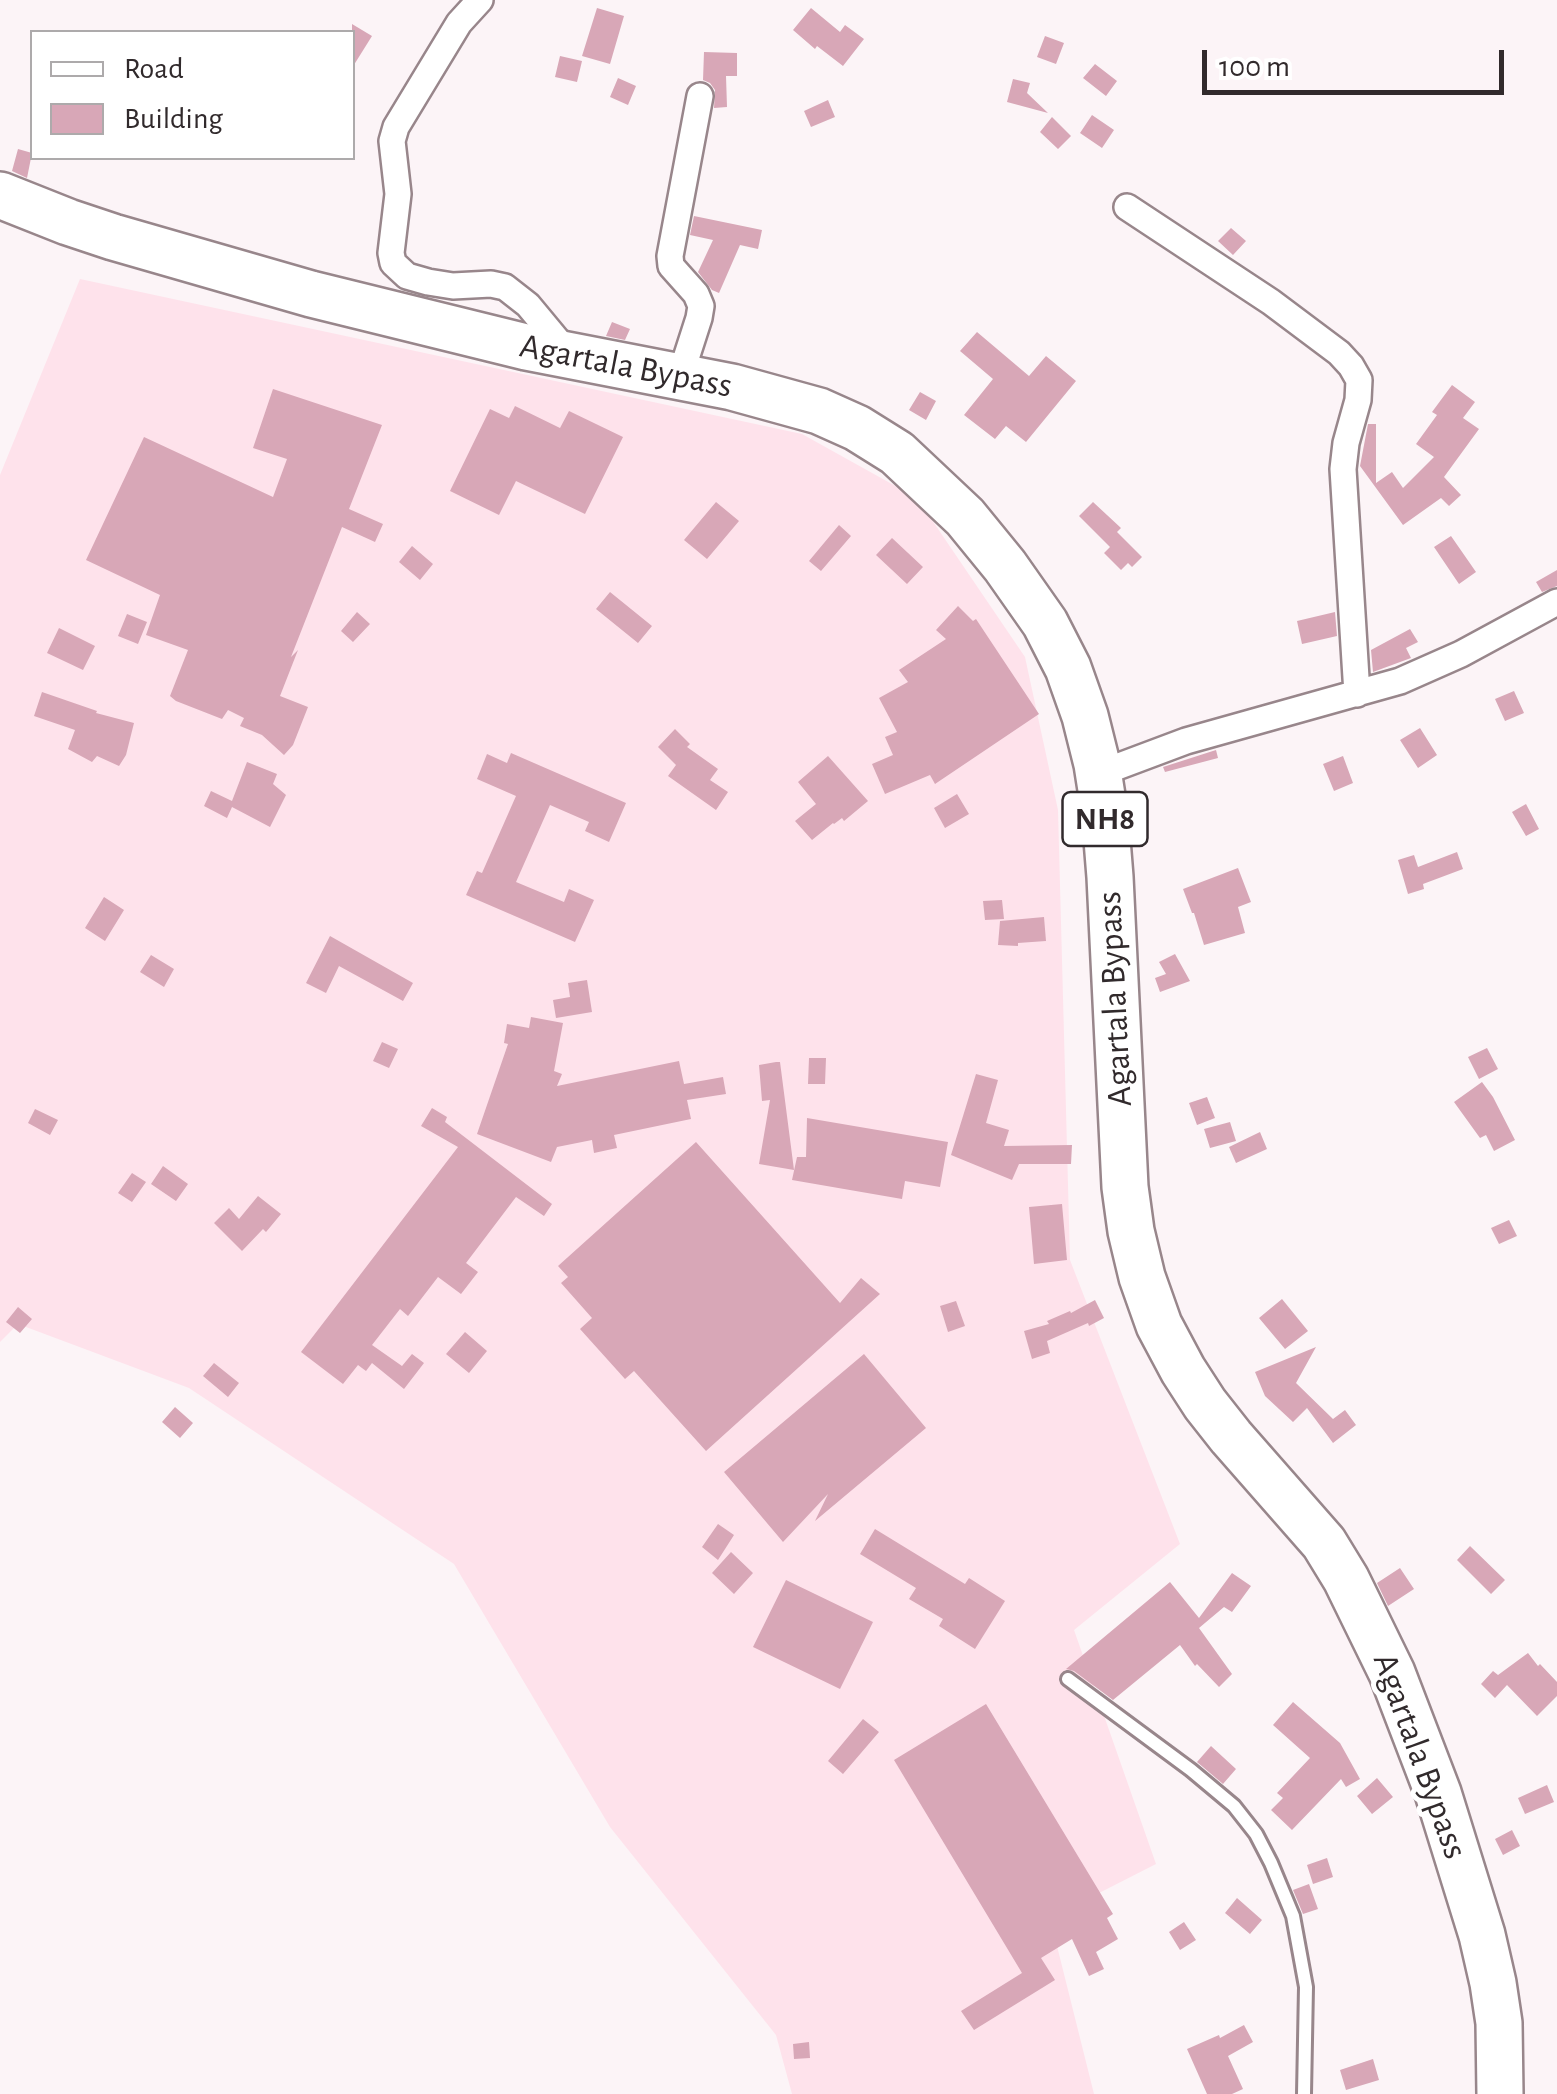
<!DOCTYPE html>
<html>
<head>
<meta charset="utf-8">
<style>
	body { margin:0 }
	#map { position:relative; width:1557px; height:2094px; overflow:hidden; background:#fcf4f7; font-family:"Alegreya Sans",sans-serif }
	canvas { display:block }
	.legend { position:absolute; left:30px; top:30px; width:325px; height:130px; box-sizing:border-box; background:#fff; border:2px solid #adaaab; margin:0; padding:12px 18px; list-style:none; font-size:30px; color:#312a2c }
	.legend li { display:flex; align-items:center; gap:20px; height:50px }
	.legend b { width:50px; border:2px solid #adaaab }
	.scale { position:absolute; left:1202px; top:50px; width:302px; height:45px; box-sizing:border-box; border:5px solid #312a2c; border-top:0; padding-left:12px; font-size:30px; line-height:35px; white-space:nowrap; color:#312a2c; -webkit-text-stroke:8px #fff; paint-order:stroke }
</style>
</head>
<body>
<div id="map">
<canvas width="1557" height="2094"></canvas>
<ul class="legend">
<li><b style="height:12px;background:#fff"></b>Road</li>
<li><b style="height:28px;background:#d8a7b7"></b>Building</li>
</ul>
<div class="scale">100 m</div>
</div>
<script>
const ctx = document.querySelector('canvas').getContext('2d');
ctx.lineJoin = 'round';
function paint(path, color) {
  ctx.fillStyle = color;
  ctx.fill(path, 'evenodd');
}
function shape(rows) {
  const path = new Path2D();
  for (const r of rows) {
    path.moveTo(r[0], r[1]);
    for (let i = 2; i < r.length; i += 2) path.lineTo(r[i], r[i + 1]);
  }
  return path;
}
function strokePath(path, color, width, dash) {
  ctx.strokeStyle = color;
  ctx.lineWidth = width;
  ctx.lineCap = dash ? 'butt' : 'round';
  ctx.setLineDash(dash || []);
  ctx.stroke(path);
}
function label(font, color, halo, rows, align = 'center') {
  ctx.font = font + ' "Alegreya Sans",sans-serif';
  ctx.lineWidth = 10;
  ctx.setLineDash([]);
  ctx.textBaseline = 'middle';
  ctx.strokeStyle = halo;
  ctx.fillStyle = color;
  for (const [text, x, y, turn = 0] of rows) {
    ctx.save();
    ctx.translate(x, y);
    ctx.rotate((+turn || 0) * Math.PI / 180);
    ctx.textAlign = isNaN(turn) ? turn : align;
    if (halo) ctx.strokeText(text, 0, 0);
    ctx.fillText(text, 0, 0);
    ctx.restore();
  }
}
paint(shape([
	[80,279,802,434,917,498,1025,657,1058,810,1070,1260,1180,1544,1074,1630,1156,1864,1050,1918,1094,2094,792,2094,776,2035,610,1827,454,1564,189,1388,18,1324,0,1342,0,475]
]), '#fee2eb');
paint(shape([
	[597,8,624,16,610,64,582,56],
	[811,8,840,32,845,25,864,39,843,66,817,46,815,49,793,30],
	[352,24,372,36,352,68],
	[1045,36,1064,43,1056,64,1037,57],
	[704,52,737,53,737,76,726,76,727,107,714,108,715,90,710,83,703,80],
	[560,56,582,61,577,82,555,77],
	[1095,64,1117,81,1106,96,1083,78],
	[618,78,636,86,628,105,610,97],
	[1013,79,1030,83,1027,93,1048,113,1007,102],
	[828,100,835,117,811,127,804,111],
	[1092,115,1114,130,1102,148,1080,133],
	[1052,117,1071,136,1058,149,1040,132],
	[18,149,32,153,27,178,12,171],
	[694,216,762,230,758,249,740,245,719,293,712,290,698,272,713,240,690,235],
	[1231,228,1246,241,1233,255,1218,241],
	[612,322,630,329,625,340,606,336],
	[977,332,1029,376,1046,356,1076,381,1026,442,1006,426,995,439,964,415,993,379,960,351],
	[1452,385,1475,402,1463,418,1479,429,1444,477,1461,495,1449,506,1441,498,1403,525,1360,466,1368,424,1376,424,1376,483,1392,472,1403,488,1434,457,1416,444,1437,415,1432,412],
	[273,389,382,425,349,509,383,524,375,542,342,527,291,657,298,650,280,696,308,707,293,745,284,755,262,735,240,726,244,718,228,710,222,719,176,701,170,696,188,650,146,635,160,595,86,560,144,437,273,497,287,459,253,448],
	[920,392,936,401,926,420,909,410],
	[515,406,560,428,569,411,623,437,585,514,516,481,499,515,450,491,490,409,509,418],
	[716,502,739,521,707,559,684,540],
	[1093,502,1121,528,1117,532,1142,557,1132,567,1128,563,1121,570,1104,553,1110,547,1079,516],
	[839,525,851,536,821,571,809,561],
	[1451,536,1476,572,1459,584,1434,547],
	[892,538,923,567,907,584,876,555],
	[412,546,433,564,420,580,399,562],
	[1557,570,1557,586,1542,592,1536,582],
	[610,592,652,626,638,643,596,609],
	[958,606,973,621,976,619,1039,714,935,784,930,775,885,794,872,764,893,755,885,737,897,732,879,698,908,682,899,670,946,639,936,630],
	[357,612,370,624,353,642,341,631],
	[1335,612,1337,636,1302,644,1297,621],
	[127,614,147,622,138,644,118,636],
	[59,628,95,646,83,670,47,653],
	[1410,629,1418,642,1406,648,1411,658,1373,672,1371,650],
	[1514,691,1524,713,1505,721,1495,699],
	[42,692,97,711,96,713,134,723,126,755,119,766,97,756,92,762,68,749,75,730,34,716],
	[1420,728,1437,755,1418,768,1400,740],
	[675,729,690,744,687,747,718,769,710,780,728,792,716,810,668,776,676,765,658,747],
	[1216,750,1218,758,1165,772,1163,767],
	[511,753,626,803,609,842,585,831,589,822,550,805,516,882,564,902,569,889,594,900,575,942,466,895,477,871,482,873,516,796,477,779,487,754,507,763],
	[828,756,868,801,844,821,842,818,834,824,833,823,812,840,795,821,816,804,798,782],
	[1343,756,1353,783,1334,791,1323,764],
	[247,762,277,774,273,784,286,795,270,827,232,807,227,818,204,806,211,791,232,801],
	[957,794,969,814,945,828,934,808],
	[1526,804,1539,829,1526,836,1512,812],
	[1457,852,1463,869,1423,884,1424,889,1408,894,1398,860,1414,855,1418,867],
	[1238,868,1251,902,1238,907,1245,933,1204,945,1194,913,1192,913,1183,889],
	[104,897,124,910,105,941,85,928],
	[1002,900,1004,919,985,920,983,901],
	[1044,917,1046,941,1018,943,1018,946,998,945,1000,921],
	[330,936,413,983,403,1001,339,966,326,993,306,983],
	[1175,954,1190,981,1160,992,1155,978,1166,974,1159,962],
	[151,955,174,969,164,987,140,972],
	[587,980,592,1012,556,1018,553,1000,570,997,568,983],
	[531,1017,563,1023,554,1071,562,1074,557,1086,679,1061,684,1084,723,1077,726,1094,687,1100,691,1119,614,1135,617,1148,594,1153,592,1140,557,1147,551,1162,477,1134,508,1044,504,1043,507,1024,529,1028],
	[382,1042,398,1049,389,1068,373,1061],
	[1487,1048,1498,1069,1479,1079,1468,1057],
	[809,1058,826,1058,825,1084,808,1084],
	[776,1062,780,1062,794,1170,759,1164,770,1100,762,1101,759,1065],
	[976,1074,998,1080,986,1123,1009,1130,1004,1146,1072,1145,1071,1164,1019,1164,1012,1180,951,1155],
	[1482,1082,1493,1097,1515,1140,1494,1151,1486,1135,1480,1138,1454,1102],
	[1207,1097,1215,1118,1197,1125,1189,1103],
	[432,1108,447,1117,445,1122,552,1204,544,1216,516,1197,466,1263,478,1272,461,1294,438,1277,408,1316,400,1309,372,1345,402,1366,412,1354,424,1363,404,1389,372,1363,366,1371,358,1365,343,1384,301,1352,458,1147,421,1126],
	[35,1109,58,1120,50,1135,28,1123],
	[807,1118,948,1142,940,1187,905,1181,902,1199,792,1180,797,1157,806,1157],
	[1230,1122,1236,1141,1210,1148,1204,1129],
	[1260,1132,1267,1149,1236,1163,1229,1147],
	[696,1142,840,1303,861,1278,880,1294,706,1451,634,1371,625,1379,580,1329,592,1318,561,1283,568,1277,558,1266],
	[163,1166,188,1184,176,1201,151,1184],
	[132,1173,146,1182,132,1202,118,1193],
	[258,1196,281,1214,266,1232,263,1229,242,1251,214,1223,229,1208,239,1219],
	[1062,1204,1067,1260,1034,1264,1029,1207],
	[1509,1220,1517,1236,1499,1244,1491,1228],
	[1282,1299,1308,1331,1285,1349,1259,1318],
	[1095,1300,1104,1318,1089,1326,1088,1323,1047,1341,1050,1353,1032,1359,1024,1331,1049,1324,1047,1321,1070,1311,1071,1313],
	[956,1301,965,1326,948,1332,940,1306],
	[18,1307,32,1319,20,1333,6,1322],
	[465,1332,487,1351,469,1373,446,1354],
	[1316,1347,1296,1383,1333,1419,1345,1410,1356,1425,1333,1443,1307,1408,1293,1422,1265,1396,1255,1372],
	[864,1354,926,1428,815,1521,828,1494,783,1542,724,1472],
	[214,1363,239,1383,228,1397,203,1376],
	[175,1407,193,1423,180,1438,162,1422],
	[718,1524,734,1535,718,1560,702,1547],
	[875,1529,965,1584,969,1578,1005,1601,975,1649,939,1626,943,1619,909,1599,916,1588,860,1554],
	[1470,1546,1505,1580,1491,1594,1457,1560],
	[731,1552,753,1573,734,1594,712,1573],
	[1400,1568,1414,1589,1388,1606,1377,1583],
	[1232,1573,1251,1586,1232,1612,1224,1607,1199,1628,1232,1674,1219,1687,1197,1664,1195,1666,1180,1645,1113,1700,1074,1671,1066,1669,1170,1582,1199,1618],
	[786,1580,873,1622,840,1689,753,1647],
	[1528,1653,1538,1666,1540,1664,1557,1682,1557,1696,1537,1716,1507,1685,1495,1698,1481,1684,1493,1671,1498,1675],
	[1293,1702,1340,1743,1360,1779,1346,1787,1341,1779,1292,1830,1271,1810,1283,1798,1277,1793,1310,1758,1273,1725],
	[986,1704,1113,1914,1107,1918,1118,1939,1096,1952,1104,1969,1089,1976,1072,1939,1041,1958,1055,1980,974,2030,961,2011,1022,1973,894,1760],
	[863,1719,879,1732,843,1774,828,1761],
	[1211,1746,1236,1769,1223,1784,1197,1762],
	[1377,1778,1393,1797,1372,1814,1357,1796],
	[1547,1785,1554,1802,1525,1814,1518,1798],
	[1512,1830,1520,1846,1503,1855,1495,1839],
	[1327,1858,1333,1877,1313,1884,1307,1865],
	[1309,1884,1318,1909,1303,1914,1293,1890],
	[1237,1898,1262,1920,1250,1934,1225,1913],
	[1184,1922,1196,1940,1180,1950,1169,1932],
	[1244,2025,1253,2042,1228,2056,1243,2089,1232,2094,1207,2094,1187,2049,1219,2035,1220,2038],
	[809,2042,810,2058,794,2059,793,2044],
	[1373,2059,1379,2080,1346,2090,1340,2070]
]), '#d8a7b7');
const lane = shape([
	[1068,1679,1191,1770,1234,1806,1256,1834,1271,1863,1293,1916,1306,1987,1304,2094]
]);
const street = shape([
	[480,0,459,23,396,127,392,141,398,194,391,253,393,263,407,276,428,282,453,286,491,284,505,287,528,305,567,352],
	[1127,207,1271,302,1339,353,1351,366,1359,380,1358,400,1346,443,1343,469,1357,694],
	[680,377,699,318,701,306,696,294,671,266,670,256,700,96],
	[1098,774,1186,741,1400,681,1461,654,1557,602]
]);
const highway = shape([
	[0,195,68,222,113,237,311,294,526,347,732,387,819,411,857,428,897,453,965,517,1005,566,1045,623,1068,668,1085,716,1097,764,1105,815,1110,877,1125,1187,1131,1231,1142,1277,1159,1325,1183,1370,1205,1404,1231,1437,1324,1543,1346,1579,1392,1673,1438,1793,1482,1935,1493,1983,1499,2023,1500,2094]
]);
strokePath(lane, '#98868b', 18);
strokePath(street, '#98868b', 30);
strokePath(highway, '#98868b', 50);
strokePath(lane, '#fff', 12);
strokePath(street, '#fff', 25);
strokePath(highway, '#fff', 45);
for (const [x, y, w] of [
	[1105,819,85]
]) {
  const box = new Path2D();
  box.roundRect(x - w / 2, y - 27, w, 54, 8);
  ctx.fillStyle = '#fff';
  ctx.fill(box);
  strokePath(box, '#312a2c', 2.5);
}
label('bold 32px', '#312a2c', null, [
	["NH8",1105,819]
]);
label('35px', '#312a2c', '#fff', [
	["Agartala Bypass",626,366,11],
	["Agartala Bypass",1115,999,-93],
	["Agartala Bypass",1420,1756,70]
]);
</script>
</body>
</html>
